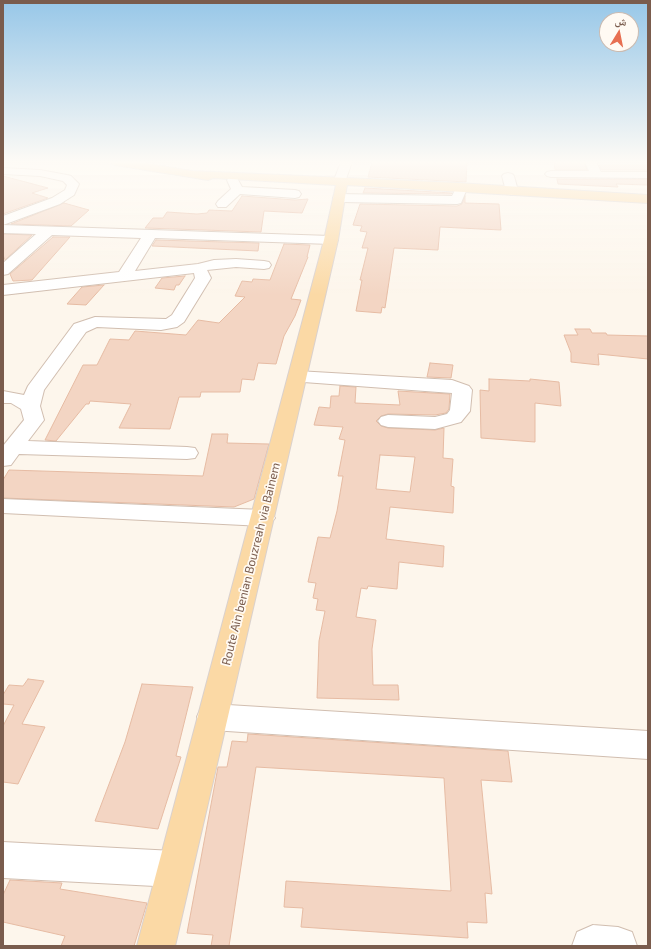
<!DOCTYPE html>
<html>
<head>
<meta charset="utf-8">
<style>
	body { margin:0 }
	#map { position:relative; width:651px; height:949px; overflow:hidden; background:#fdf6ec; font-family:"Exo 2","Noto Naskh Arabic",sans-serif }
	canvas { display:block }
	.frame { position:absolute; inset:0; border:4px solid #7a5c4d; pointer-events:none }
	.north { position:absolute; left:599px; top:12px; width:40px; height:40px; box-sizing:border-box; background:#fffaf3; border:1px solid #cabbb1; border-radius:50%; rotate:10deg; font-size:11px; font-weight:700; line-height:16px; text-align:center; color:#7a5c4d }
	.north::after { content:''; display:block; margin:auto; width:14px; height:18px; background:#e76f51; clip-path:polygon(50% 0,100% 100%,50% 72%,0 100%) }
</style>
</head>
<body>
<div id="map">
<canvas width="651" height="949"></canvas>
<div class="frame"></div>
<div class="north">ش</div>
</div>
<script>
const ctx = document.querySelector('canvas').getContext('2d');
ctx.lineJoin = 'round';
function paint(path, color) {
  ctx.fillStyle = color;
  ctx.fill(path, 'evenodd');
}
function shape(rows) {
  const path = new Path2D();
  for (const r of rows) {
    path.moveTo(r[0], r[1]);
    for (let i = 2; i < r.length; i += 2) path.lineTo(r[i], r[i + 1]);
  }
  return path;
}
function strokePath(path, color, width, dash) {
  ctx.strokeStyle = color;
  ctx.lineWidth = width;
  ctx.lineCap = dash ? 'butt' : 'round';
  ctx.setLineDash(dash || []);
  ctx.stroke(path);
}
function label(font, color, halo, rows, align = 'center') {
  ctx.font = font + ' "Exo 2",sans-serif';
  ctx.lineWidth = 3.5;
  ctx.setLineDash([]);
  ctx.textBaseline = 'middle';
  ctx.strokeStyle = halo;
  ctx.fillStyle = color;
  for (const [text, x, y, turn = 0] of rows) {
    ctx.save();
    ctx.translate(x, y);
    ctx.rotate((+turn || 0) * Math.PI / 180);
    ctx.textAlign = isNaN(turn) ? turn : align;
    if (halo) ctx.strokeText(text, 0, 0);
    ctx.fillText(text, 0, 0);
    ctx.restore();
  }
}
const building = shape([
	[372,162,467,162,466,182,368,177,372,162],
	[554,162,584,162,587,170,555,170,554,162],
	[599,165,648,165,648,170,602,170,599,165],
	[3,176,48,188,32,193,48,198,3,214,3,176],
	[557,179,648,179,648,185,616,184,618,187,558,184,557,179],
	[365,188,452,193,451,194,363,193,365,188],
	[242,196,295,200,308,199,302,213,264,211,261,232,145,228,153,218,163,218,167,212,197,214,207,213,209,210,232,211,242,196],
	[465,196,465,203,499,204,501,230,440,227,438,250,394,248,385,308,382,307,381,313,356,311,362,280,360,280,368,248,362,248,367,232,360,231,362,226,353,225,360,204,457,206,462,204,465,196],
	[64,203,89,210,71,226,11,224,64,203],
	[3,234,32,235,5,260,3,255,3,234],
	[53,237,70,237,32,280,13,281,10,274,53,237],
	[156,240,259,243,258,251,152,246,156,240],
	[284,244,310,245,307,257,308,257,291,299,301,300,295,316,284,336,276,364,258,363,254,380,242,379,240,392,201,392,200,397,179,397,170,429,119,428,131,404,90,401,89,404,86,404,56,441,45,440,83,365,97,365,110,339,129,340,135,331,186,335,198,320,219,323,245,297,235,296,242,281,252,282,253,279,270,280,284,244],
	[185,276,179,285,176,285,174,290,155,288,162,278,185,276],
	[104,285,86,305,67,304,82,287,104,285],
	[575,329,590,329,592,333,606,333,607,335,648,336,648,359,598,354,599,365,571,362,571,353,564,335,578,335,575,329],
	[430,363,453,365,451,378,427,377,430,363],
	[489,379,530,381,530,379,559,382,561,406,535,403,535,442,481,438,480,390,489,391,489,379],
	[340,386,356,387,355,403,400,405,398,391,450,394,449,409,446,413,435,415,388,414,381,416,376,421,381,426,388,428,435,430,444,428,443,458,453,459,451,486,454,487,453,513,390,507,386,539,444,546,443,567,399,562,397,589,368,586,367,589,361,588,356,617,376,620,372,649,373,685,398,685,399,700,317,698,319,641,325,611,316,610,318,599,313,598,316,583,308,582,318,537,330,538,337,511,343,476,338,476,345,440,339,439,343,427,314,425,319,407,330,408,331,396,339,396,340,386],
	[380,455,415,457,410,492,376,489,380,455],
	[212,434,228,434,227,443,269,444,254,499,234,507,3,498,3,480,9,470,203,476,212,434],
	[28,679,44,681,22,724,45,727,18,784,3,782,3,726,14,705,3,704,3,695,9,685,23,686,28,679],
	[142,684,193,687,176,756,181,757,158,829,95,821,125,742,142,684],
	[248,734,508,751,512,782,481,780,492,894,485,893,487,923,467,922,468,938,301,927,303,908,284,907,286,881,451,891,444,778,256,767,229,946,211,946,213,935,187,933,218,767,227,767,232,741,247,742,248,734],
	[10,880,62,883,60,889,147,903,134,946,61,946,65,936,3,922,3,895,10,880]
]);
paint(building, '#f3d5c3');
strokePath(building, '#e6bba3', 1);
const minor = shape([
	[341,162,352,162,346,179,348,182,346,184,342,186,338,184,334,180,341,162],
	[585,162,596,162,601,172,648,172,648,178,551,177,547,176,545,174,547,172,551,171,589,171,585,162],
	[3,168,40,170,67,175,71,176,79,184,74,195,60,204,3,225,3,216,52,198,65,190,67,185,63,181,40,176,3,174,3,168],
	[508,173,512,174,514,176,518,191,516,194,512,195,508,194,506,191,502,176,504,174,508,173],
	[233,176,237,178,242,187,295,190,299,191,301,194,299,197,295,198,240,194,226,207,218,207,216,204,218,201,231,189,227,180,229,178,233,176],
	[460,187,464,188,466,191,461,203,457,204,339,202,335,201,333,198,335,195,339,194,452,196,456,188,460,187],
	[3,225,331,236,336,237,338,240,336,243,331,244,155,238,135,271,198,264,214,260,236,259,264,261,269,262,271,265,269,268,264,269,236,267,207,270,211,278,184,322,177,327,161,330,97,327,86,332,44,390,40,406,44,420,28,441,187,447,195,448,198,453,195,458,187,459,19,454,11,465,3,466,3,446,24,420,21,409,11,403,3,403,3,391,24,395,28,386,74,324,95,317,166,319,172,315,195,278,194,273,3,295,3,285,119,272,141,238,52,235,8,274,3,275,3,263,36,234,3,233,3,225],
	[297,371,452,380,469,386,472,390,470,411,461,422,435,429,388,427,381,425,378,421,381,417,388,415,435,417,447,414,450,410,452,393,290,381,288,377,290,373,297,371],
	[3,499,263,510,271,513,275,518,271,523,263,526,3,513,3,499],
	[212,704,648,731,648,759,212,730,201,726,197,717,201,708,212,704],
	[3,842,174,851,187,856,192,869,187,882,174,887,3,878,3,842],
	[593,925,618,927,632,932,637,946,572,946,577,932,593,925]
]);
const major = shape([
	[110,162,138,162,192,171,458,183,648,195,648,203,347,185,338,240,175,946,137,946,324,240,336,185,213,178,208,180,115,165,110,162]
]);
strokePath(minor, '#d1beb0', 2);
strokePath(major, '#dad1cd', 2);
paint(minor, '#fff');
paint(major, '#fbd9a5');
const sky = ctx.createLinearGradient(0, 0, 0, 295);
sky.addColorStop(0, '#97c7e8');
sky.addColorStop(0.55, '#fefbf6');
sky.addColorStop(1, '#fefbf600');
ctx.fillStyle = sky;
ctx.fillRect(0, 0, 651, 295);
label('12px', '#7a5c4d', '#fffaf3', [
	["Route Ain benian Bouzreah via Bainem",251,564,-76]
]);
</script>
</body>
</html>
